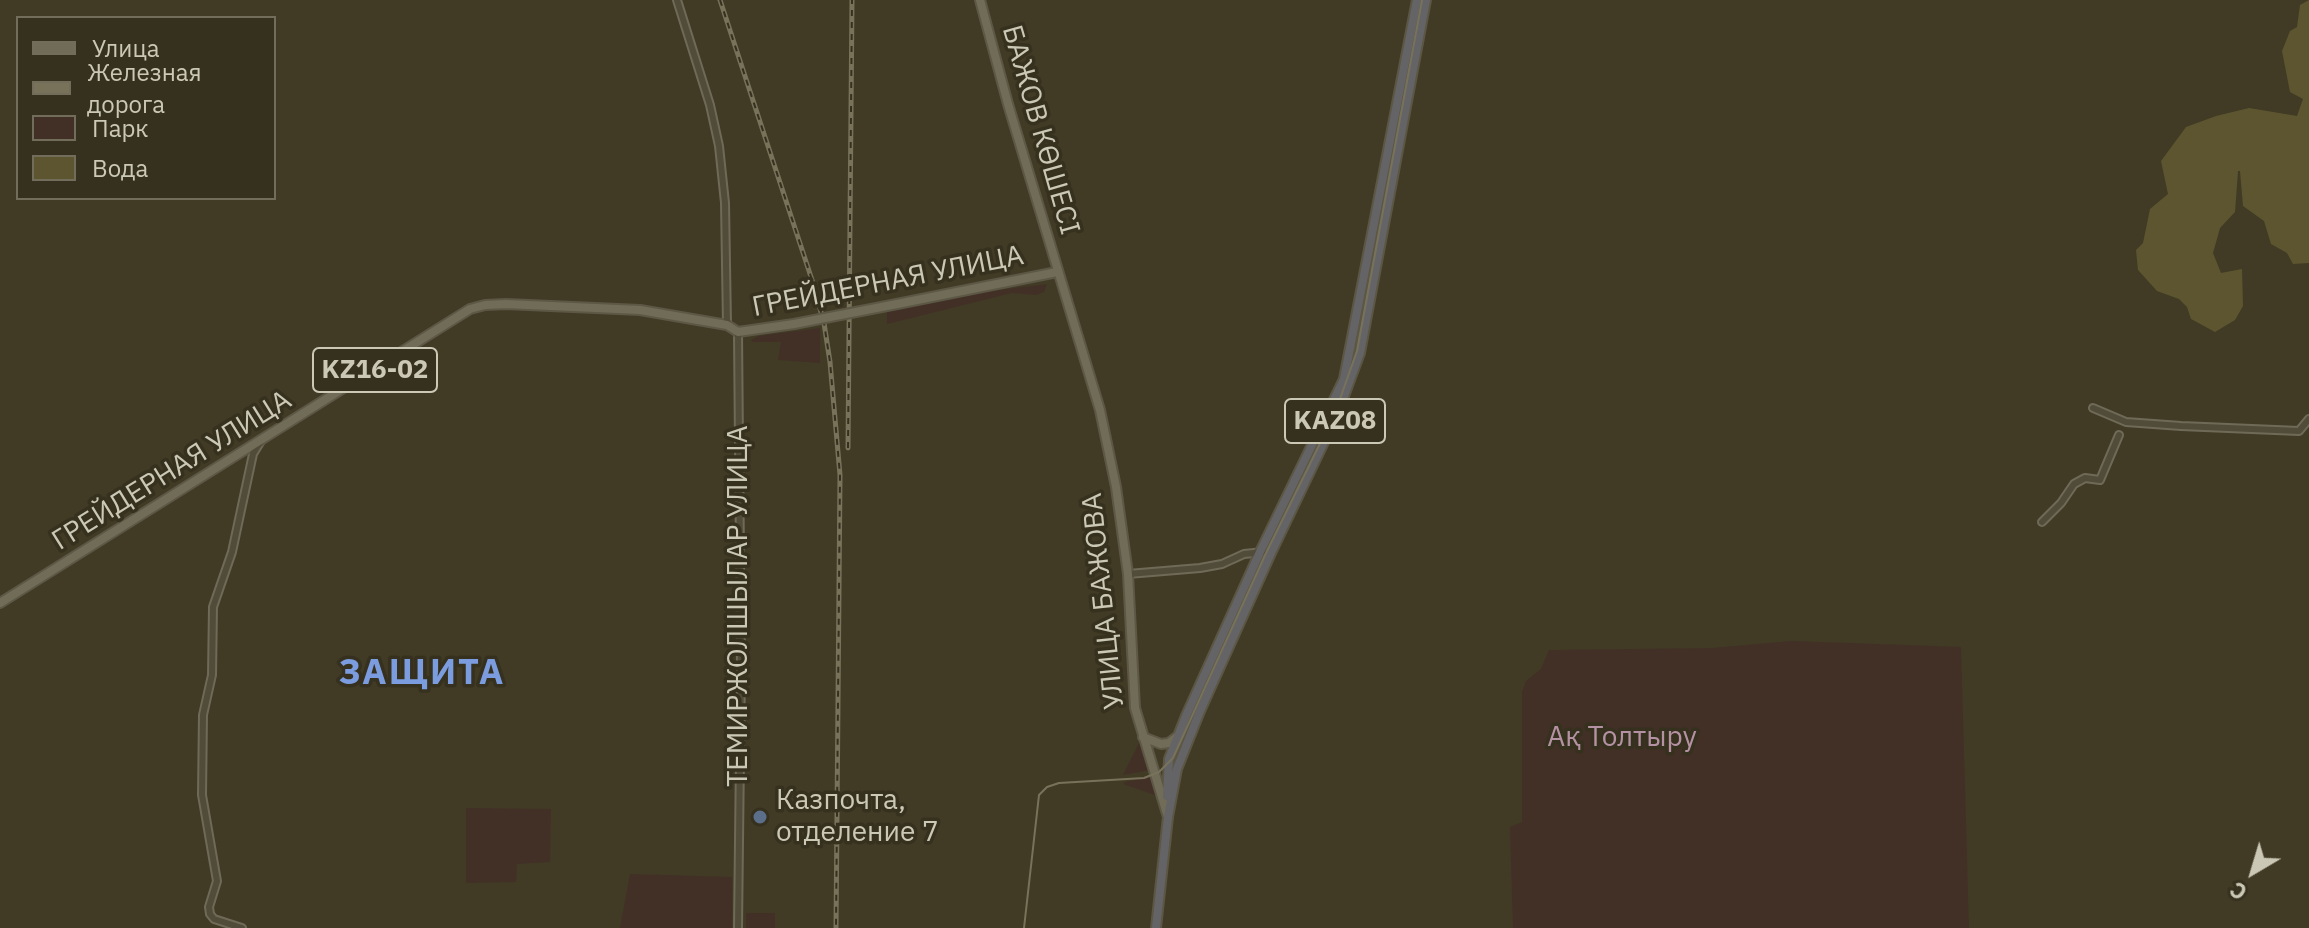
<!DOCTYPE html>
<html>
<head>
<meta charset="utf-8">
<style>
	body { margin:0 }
	#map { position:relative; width:2309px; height:928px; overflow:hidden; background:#413b25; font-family:"IBM Plex Sans",sans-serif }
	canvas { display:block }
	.legend { position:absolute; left:16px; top:16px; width:260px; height:184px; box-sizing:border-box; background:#36311e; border:2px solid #726d5b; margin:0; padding:10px 14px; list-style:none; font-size:24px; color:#cbc8b6 }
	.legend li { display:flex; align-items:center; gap:16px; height:40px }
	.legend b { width:40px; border:2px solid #726d5b }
	.north { position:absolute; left:2213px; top:832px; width:80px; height:80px; -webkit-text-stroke:6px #36311e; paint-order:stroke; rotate:218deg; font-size:22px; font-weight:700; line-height:32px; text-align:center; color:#cbc8b6 }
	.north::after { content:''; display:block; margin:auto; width:28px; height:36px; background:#cbc8b6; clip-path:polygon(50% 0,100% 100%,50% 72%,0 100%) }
</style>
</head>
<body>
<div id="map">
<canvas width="2309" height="928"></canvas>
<ul class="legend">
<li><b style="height:10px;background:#716c57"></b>Улица</li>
<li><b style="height:10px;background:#78725b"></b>Железная дорога</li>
<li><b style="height:22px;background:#423027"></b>Парк</li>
<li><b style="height:22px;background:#5d552f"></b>Вода</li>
</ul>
<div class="north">С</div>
</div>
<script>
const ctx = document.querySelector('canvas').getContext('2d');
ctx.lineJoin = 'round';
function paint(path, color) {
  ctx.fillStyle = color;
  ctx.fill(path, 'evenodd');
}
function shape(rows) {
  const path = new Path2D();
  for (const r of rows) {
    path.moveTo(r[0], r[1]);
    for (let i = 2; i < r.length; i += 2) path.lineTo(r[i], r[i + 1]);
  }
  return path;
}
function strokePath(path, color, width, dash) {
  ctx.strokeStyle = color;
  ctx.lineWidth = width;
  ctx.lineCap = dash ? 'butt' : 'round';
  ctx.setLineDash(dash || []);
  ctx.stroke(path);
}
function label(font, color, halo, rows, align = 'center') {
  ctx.font = font + ' "IBM Plex Sans",sans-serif';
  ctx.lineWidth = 7;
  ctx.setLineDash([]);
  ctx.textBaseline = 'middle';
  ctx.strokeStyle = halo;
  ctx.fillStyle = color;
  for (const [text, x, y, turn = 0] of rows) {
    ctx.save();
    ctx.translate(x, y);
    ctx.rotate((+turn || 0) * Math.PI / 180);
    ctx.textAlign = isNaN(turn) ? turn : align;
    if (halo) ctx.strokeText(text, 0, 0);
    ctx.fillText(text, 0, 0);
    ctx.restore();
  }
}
paint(shape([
	[1047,284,1044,292,1036,295,1012,293,887,324,887,312,991,291],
	[820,328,820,363,778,360,781,342,752,342,751,340,759,336],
	[1792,641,1961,647,1969,928,1513,928,1510,827,1522,822,1522,692,1526,681,1541,669,1549,650,1712,648],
	[1140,741,1150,770,1123,775],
	[1152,776,1158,796,1123,784,1125,782],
	[466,808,551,809,550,862,517,864,516,882,466,883],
	[630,874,732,877,732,928,620,928],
	[746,913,775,913,775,928,746,928]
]), '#423027');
paint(shape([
	[2309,0,2309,263,2293,264,2287,253,2271,244,2264,221,2243,206,2240,171,2238,171,2235,212,2220,228,2213,253,2221,273,2242,269,2243,306,2235,320,2215,332,2191,319,2187,307,2179,299,2157,291,2138,270,2136,250,2143,243,2150,209,2168,194,2161,161,2186,127,2216,116,2249,108,2297,116,2303,99,2290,92,2282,51,2290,31,2297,27,2300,5]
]), '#5d552f');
const tertiary = shape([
	[677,0,710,105,719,146,725,203,727,325],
	[2093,408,2126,422,2181,426,2299,431,2309,419],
	[2042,522,2061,503,2074,484,2085,478,2100,480,2119,435],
	[1128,574,1200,568,1222,564,1244,554,1264,552],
	[242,928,214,919,210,914,209,907,217,881,202,795,203,715,212,675,213,607,232,552,253,454,261,441],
	[738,928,741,669,738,332]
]);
const primary = shape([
	[980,0,1008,104,1100,410,1116,487,1128,574,1135,708,1168,817],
	[897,304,1057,272],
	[0,603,470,309,485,305,506,304,640,310,727,325,738,332,794,324],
	[1143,737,1161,744,1169,743,1178,736]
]);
const trunk = shape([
	[1167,796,1169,759,1186,716,1260,552,1344,379,1417,0],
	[1156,928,1168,817,1177,769,1200,711,1271,553,1337,415,1360,353,1426,0]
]);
strokePath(tertiary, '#6e6a57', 10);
strokePath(primary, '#5d5846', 12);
strokePath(trunk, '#5b5744', 12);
strokePath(tertiary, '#514c39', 6);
strokePath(primary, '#716c57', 8);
strokePath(trunk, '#646467', 8);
strokePath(shape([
	[1024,928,1039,795,1047,787,1059,783,1144,778,1159,772,1173,758,1266,553,1335,413,1357,351,1422,0]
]), '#78725b', 2);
const rail = shape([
	[720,0,813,283,824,323,830,362,840,475,836,928],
	[848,448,852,0]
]);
strokePath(rail, '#78725b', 5);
strokePath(rail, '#36311e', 2, [6]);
const primaryBridge = shape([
	[794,324,897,304]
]);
strokePath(primaryBridge, '#5d5846', 12, []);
strokePath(primaryBridge, '#716c57', 8);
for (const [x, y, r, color] of [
	[760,817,8,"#5c6f8a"]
]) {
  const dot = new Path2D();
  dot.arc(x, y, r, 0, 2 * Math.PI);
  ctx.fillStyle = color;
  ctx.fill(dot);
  strokePath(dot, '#36311e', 3);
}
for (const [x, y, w] of [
	[375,370,124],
	[1335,421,100]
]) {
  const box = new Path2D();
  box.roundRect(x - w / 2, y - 22, w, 44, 6);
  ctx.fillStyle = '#36311e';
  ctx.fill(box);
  strokePath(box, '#cbc8b6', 2);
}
label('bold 26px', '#cbc8b6', null, [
	["KZ16-02",375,370],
	["KAZ08",1335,421]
]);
label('28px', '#cbc8b6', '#36311e', [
	["БАЖОВ КӨШЕСІ",1040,130,74],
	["ГРЕЙДЕРНАЯ УЛИЦА",888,282,-11],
	["ГРЕЙДЕРНАЯ УЛИЦА",172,471,-32],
	["УЛИЦА БАЖОВА",1104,601,-96],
	["ТЕМИРЖОЛШЫЛАР УЛИЦА",739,606,-90]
]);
label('28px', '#b591a4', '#36311e', [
	["Ақ Толтыру",1622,738]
]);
label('28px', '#cbc8b6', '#36311e', [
	["Казпочта,",776,801],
	["отделение 7",776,833]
], 'left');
ctx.letterSpacing = '2px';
label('bold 36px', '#7b9cde', '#36311e', [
	["ЗАЩИТА",422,674]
]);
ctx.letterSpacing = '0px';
</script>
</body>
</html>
